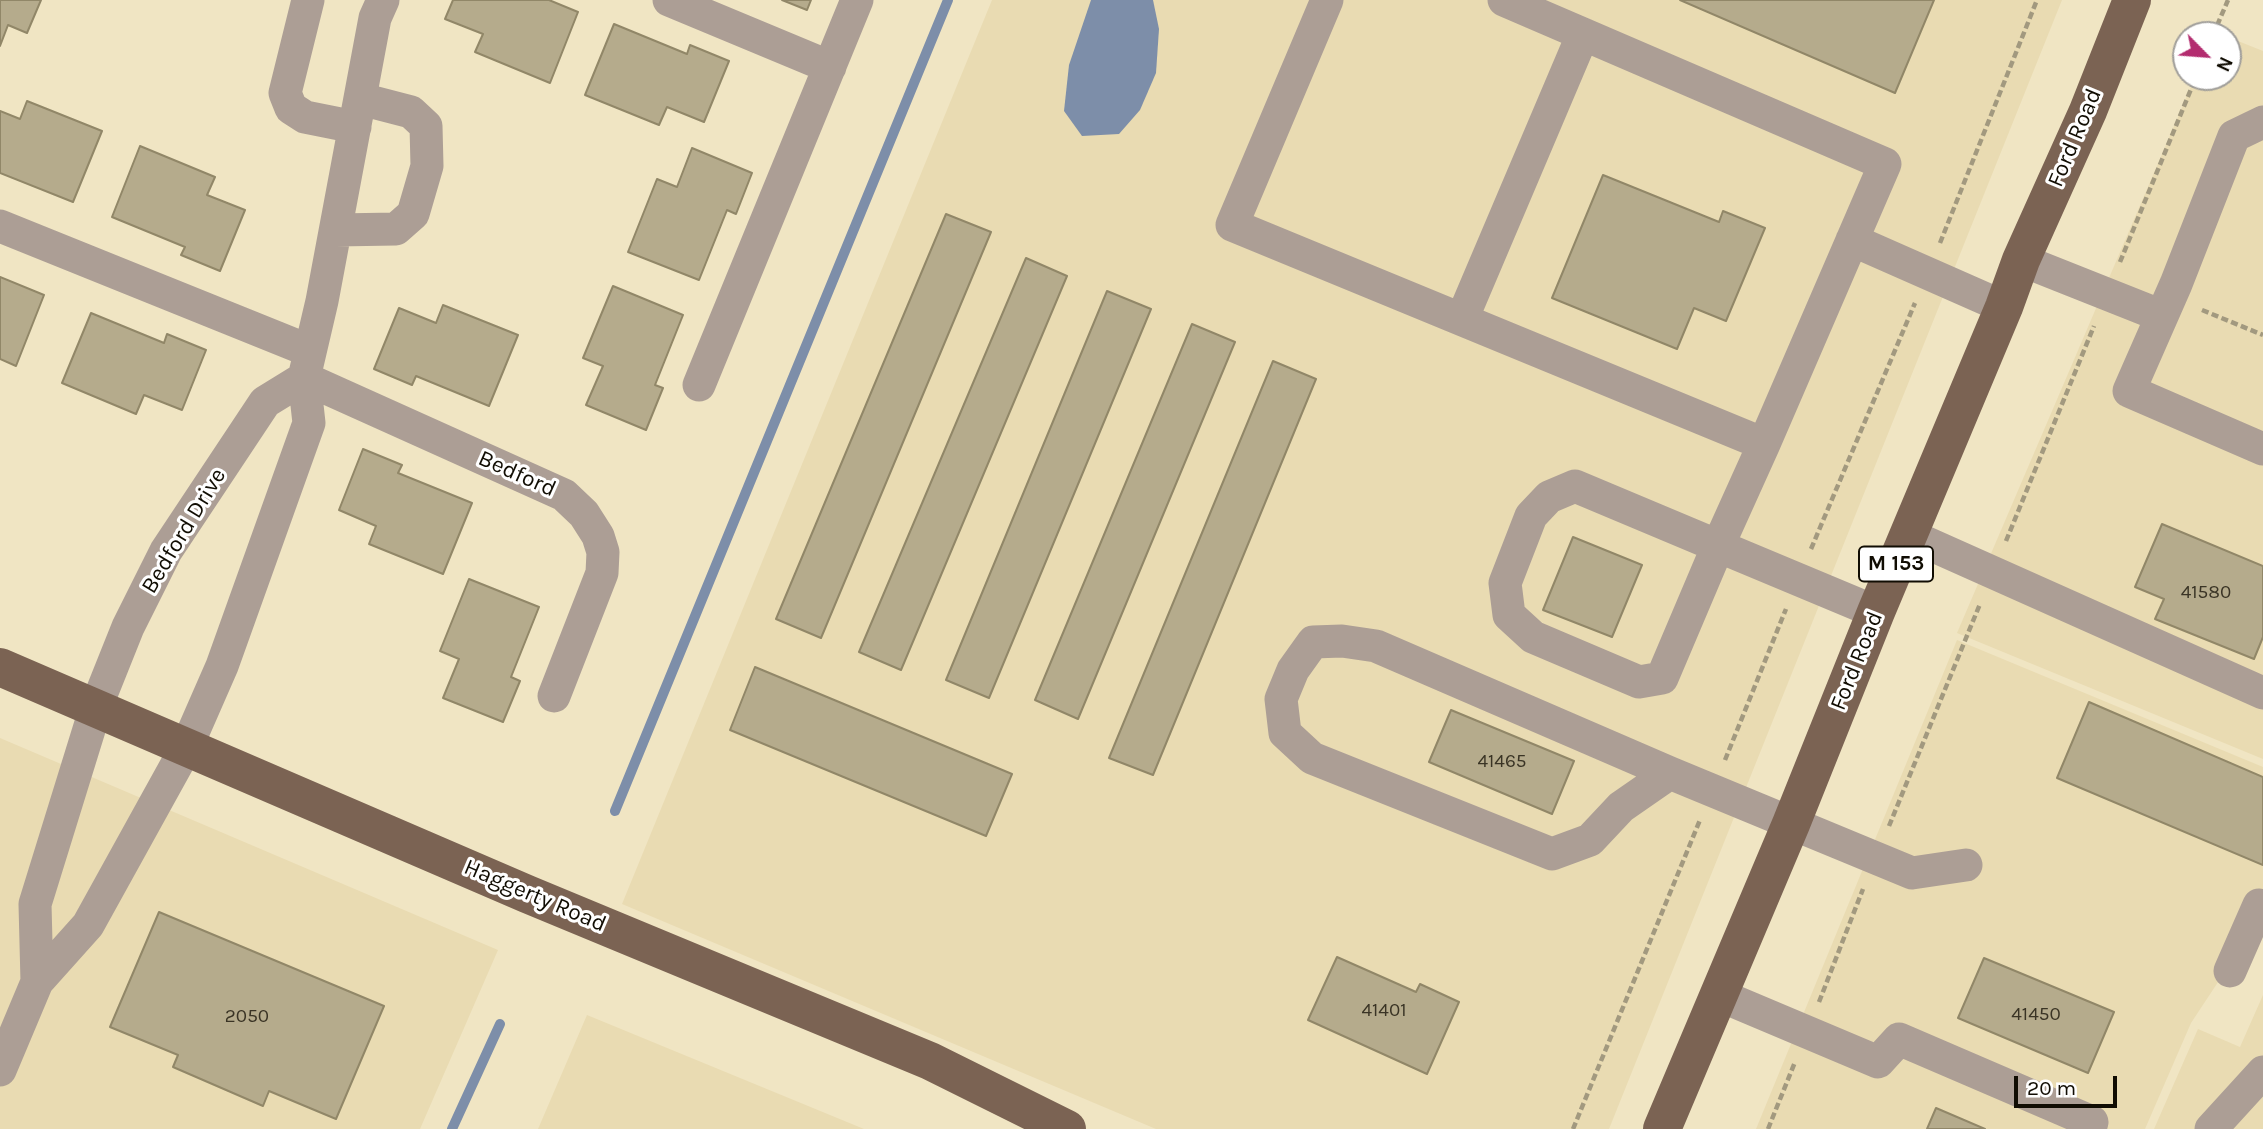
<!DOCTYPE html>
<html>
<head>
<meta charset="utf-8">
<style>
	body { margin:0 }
	#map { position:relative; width:2263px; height:1129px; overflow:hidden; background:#f0e5c3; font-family:Karla,sans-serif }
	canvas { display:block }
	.north { position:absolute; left:2172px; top:21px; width:70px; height:70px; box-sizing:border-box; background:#fff; border:2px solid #a09e9a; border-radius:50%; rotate:115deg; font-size:19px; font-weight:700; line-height:28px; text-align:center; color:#110d03 }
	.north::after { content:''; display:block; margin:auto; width:24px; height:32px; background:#b32c6f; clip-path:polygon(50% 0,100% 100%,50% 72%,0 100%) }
	.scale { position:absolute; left:2014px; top:1076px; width:103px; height:32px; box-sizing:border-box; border:4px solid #110d03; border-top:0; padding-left:9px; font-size:21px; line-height:24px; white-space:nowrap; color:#110d03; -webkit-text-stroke:5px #fff; paint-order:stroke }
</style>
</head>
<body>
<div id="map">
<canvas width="2263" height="1129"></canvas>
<div class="north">N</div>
<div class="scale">20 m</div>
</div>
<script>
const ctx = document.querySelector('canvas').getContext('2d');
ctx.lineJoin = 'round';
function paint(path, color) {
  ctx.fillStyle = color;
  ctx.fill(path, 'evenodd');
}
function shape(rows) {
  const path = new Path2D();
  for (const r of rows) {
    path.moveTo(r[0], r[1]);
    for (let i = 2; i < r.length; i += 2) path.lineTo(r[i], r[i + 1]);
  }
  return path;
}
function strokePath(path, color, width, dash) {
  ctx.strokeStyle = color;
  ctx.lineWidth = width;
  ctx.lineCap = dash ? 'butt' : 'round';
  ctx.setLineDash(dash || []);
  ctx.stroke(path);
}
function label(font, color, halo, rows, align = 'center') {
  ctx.font = font + ' Karla,sans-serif';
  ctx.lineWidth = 6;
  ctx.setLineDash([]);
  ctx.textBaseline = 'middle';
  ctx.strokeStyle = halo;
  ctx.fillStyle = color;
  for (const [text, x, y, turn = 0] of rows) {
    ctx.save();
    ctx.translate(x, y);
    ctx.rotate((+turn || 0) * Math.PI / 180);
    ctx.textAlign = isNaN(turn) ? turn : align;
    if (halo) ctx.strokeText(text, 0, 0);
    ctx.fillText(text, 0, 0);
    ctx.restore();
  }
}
paint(shape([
	[992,0,2062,0,1609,1129,1156,1129,622,904],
	[2228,37,2263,51,2263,759,1957,633,2195,77,2228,77],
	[1957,640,2263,767,2263,914,2191,1023,2145,1129,1756,1129],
	[0,738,498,950,420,1129,0,1129],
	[2263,995,2263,1129,2154,1129,2198,1029,2240,1047],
	[587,1015,864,1129,538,1129]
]), '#e9dbb2');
paint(shape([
	[1091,0,1153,0,1159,29,1156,73,1140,110,1119,134,1082,136,1064,111,1069,65]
]), '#7d8ea9');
strokePath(shape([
	[615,811,948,0],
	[452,1129,500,1024]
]), '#7d8ea9', 10);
const building = shape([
	[0,0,41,0,27,33,8,25,0,46,0,0],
	[453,0,549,0,578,12,550,83,475,52,483,34,445,19,453,0],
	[782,0,811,0,807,10,782,0],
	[1680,0,1934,0,1895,93,1680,0],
	[614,24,687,54,690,45,729,61,704,122,667,107,659,125,585,95,614,24],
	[27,101,102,131,73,202,0,173,0,111,20,119,27,101],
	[140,146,215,177,207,195,245,210,220,271,181,255,185,247,112,217,140,146],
	[692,148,752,173,736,214,727,210,699,280,628,252,657,179,677,187,692,148],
	[1603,175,1719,222,1723,211,1765,228,1726,321,1694,308,1677,349,1552,298,1603,175],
	[946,214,991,232,821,638,776,619,946,214],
	[1026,258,1067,276,901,670,859,652,1026,258],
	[0,277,44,295,16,366,0,359,0,277],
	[613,286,683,315,655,385,663,388,646,430,586,405,603,366,583,358,613,286],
	[1107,291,1151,309,989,698,946,680,1107,291],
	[443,305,518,335,489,406,416,376,412,385,374,369,399,308,436,323,443,305],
	[91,313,164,343,167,334,206,350,182,410,144,395,136,414,62,383,91,313],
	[1192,324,1235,342,1078,719,1035,700,1192,324],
	[1273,361,1316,379,1153,775,1109,758,1273,361],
	[363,449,402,465,398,473,472,503,443,574,369,544,376,526,339,510,363,449],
	[2162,524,2263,566,2263,637,2254,659,2155,619,2164,599,2135,587,2162,524],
	[1573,537,1642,565,1612,637,1543,610,1573,537],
	[469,579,539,607,511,677,520,681,503,722,443,698,459,659,440,651,469,579],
	[755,667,1012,774,986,836,730,730,755,667],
	[2089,702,2263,777,2263,865,2057,778,2089,702],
	[1451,710,1574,761,1552,814,1429,762,1451,710],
	[159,912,384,1006,336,1119,269,1091,263,1106,173,1067,178,1055,110,1027,159,912],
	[1337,957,1416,992,1420,984,1459,1002,1427,1074,1308,1020,1337,957],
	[1984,958,2114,1012,2088,1073,1958,1018,1984,958],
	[1936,1108,1985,1129,1927,1129,1936,1108]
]);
paint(building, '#b5ab8c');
strokePath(building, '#918768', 2);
strokePath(shape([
	[2213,35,2228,0],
	[1940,243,2037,0],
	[2120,262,2196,77],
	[2202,310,2263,335],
	[2006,541,2094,326],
	[1811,549,1915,303],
	[1725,760,1786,609],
	[1889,826,1980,604],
	[1819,1002,1863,889],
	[1573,1129,1700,820],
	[1768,1129,1795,1062]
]), '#a2997f', 4.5, [7, 3.5]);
strokePath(shape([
	[308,0,285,93,291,108,305,117,355,127],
	[669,0,830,67],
	[1327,0,1232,225,1764,444,1885,164,1504,0],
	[2263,122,2234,136,2176,284,2129,391,2263,449],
	[0,226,310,351],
	[336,230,396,229,413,214,427,166,426,126,411,112,361,99],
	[1852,240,2004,307],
	[2021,260,2162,316],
	[1462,319,1583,34],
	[304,378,564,495,584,514,598,536,603,552,602,573,554,696],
	[699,385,857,0],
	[1764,444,1718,546,1662,678,1639,682,1533,637,1509,615,1505,583,1531,516,1549,497,1575,486,1718,546,1876,612],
	[1909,535,2263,693],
	[1670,773,1621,807,1590,840,1552,854,1312,758,1285,733,1281,699,1293,670,1313,642,1342,641,1376,646,1670,773,1912,873,1966,865],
	[2230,971,2259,905,2263,907],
	[37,982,35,904,96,707,128,627,166,551,265,402,304,378],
	[1719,995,1878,1062,1899,1039,2092,1122,2090,1129],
	[0,1070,37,982,88,925,187,746,222,666,309,423,304,378,322,301,375,18,383,0],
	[2211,1129,2263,1072]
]), '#ac9e95', 33);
strokePath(shape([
	[0,667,527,894,930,1061,1067,1129],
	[1662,1129,1791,824,1876,612,2004,307,2021,260,2088,111,2132,0]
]), '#7b6353', 38);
label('19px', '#3a3425', null, [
	["41580",2206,593],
	["41465",1502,762],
	["41401",1384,1011],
	["41450",2036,1015],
	["2050",247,1017]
]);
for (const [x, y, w] of [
	[1896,564,74]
]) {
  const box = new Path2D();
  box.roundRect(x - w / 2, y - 17.5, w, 35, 5);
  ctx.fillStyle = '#fff';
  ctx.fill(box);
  strokePath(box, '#110d03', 2);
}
label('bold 21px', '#110d03', null, [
	["M 153",1896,564]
]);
label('23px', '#110d03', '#fff', [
	["Ford Road",2075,138,-67],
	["Bedford",517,474,24],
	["Bedford Drive",184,531,-59],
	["Ford Road",1857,661,-68],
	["Haggerty Road",535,896,23]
]);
</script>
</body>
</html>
